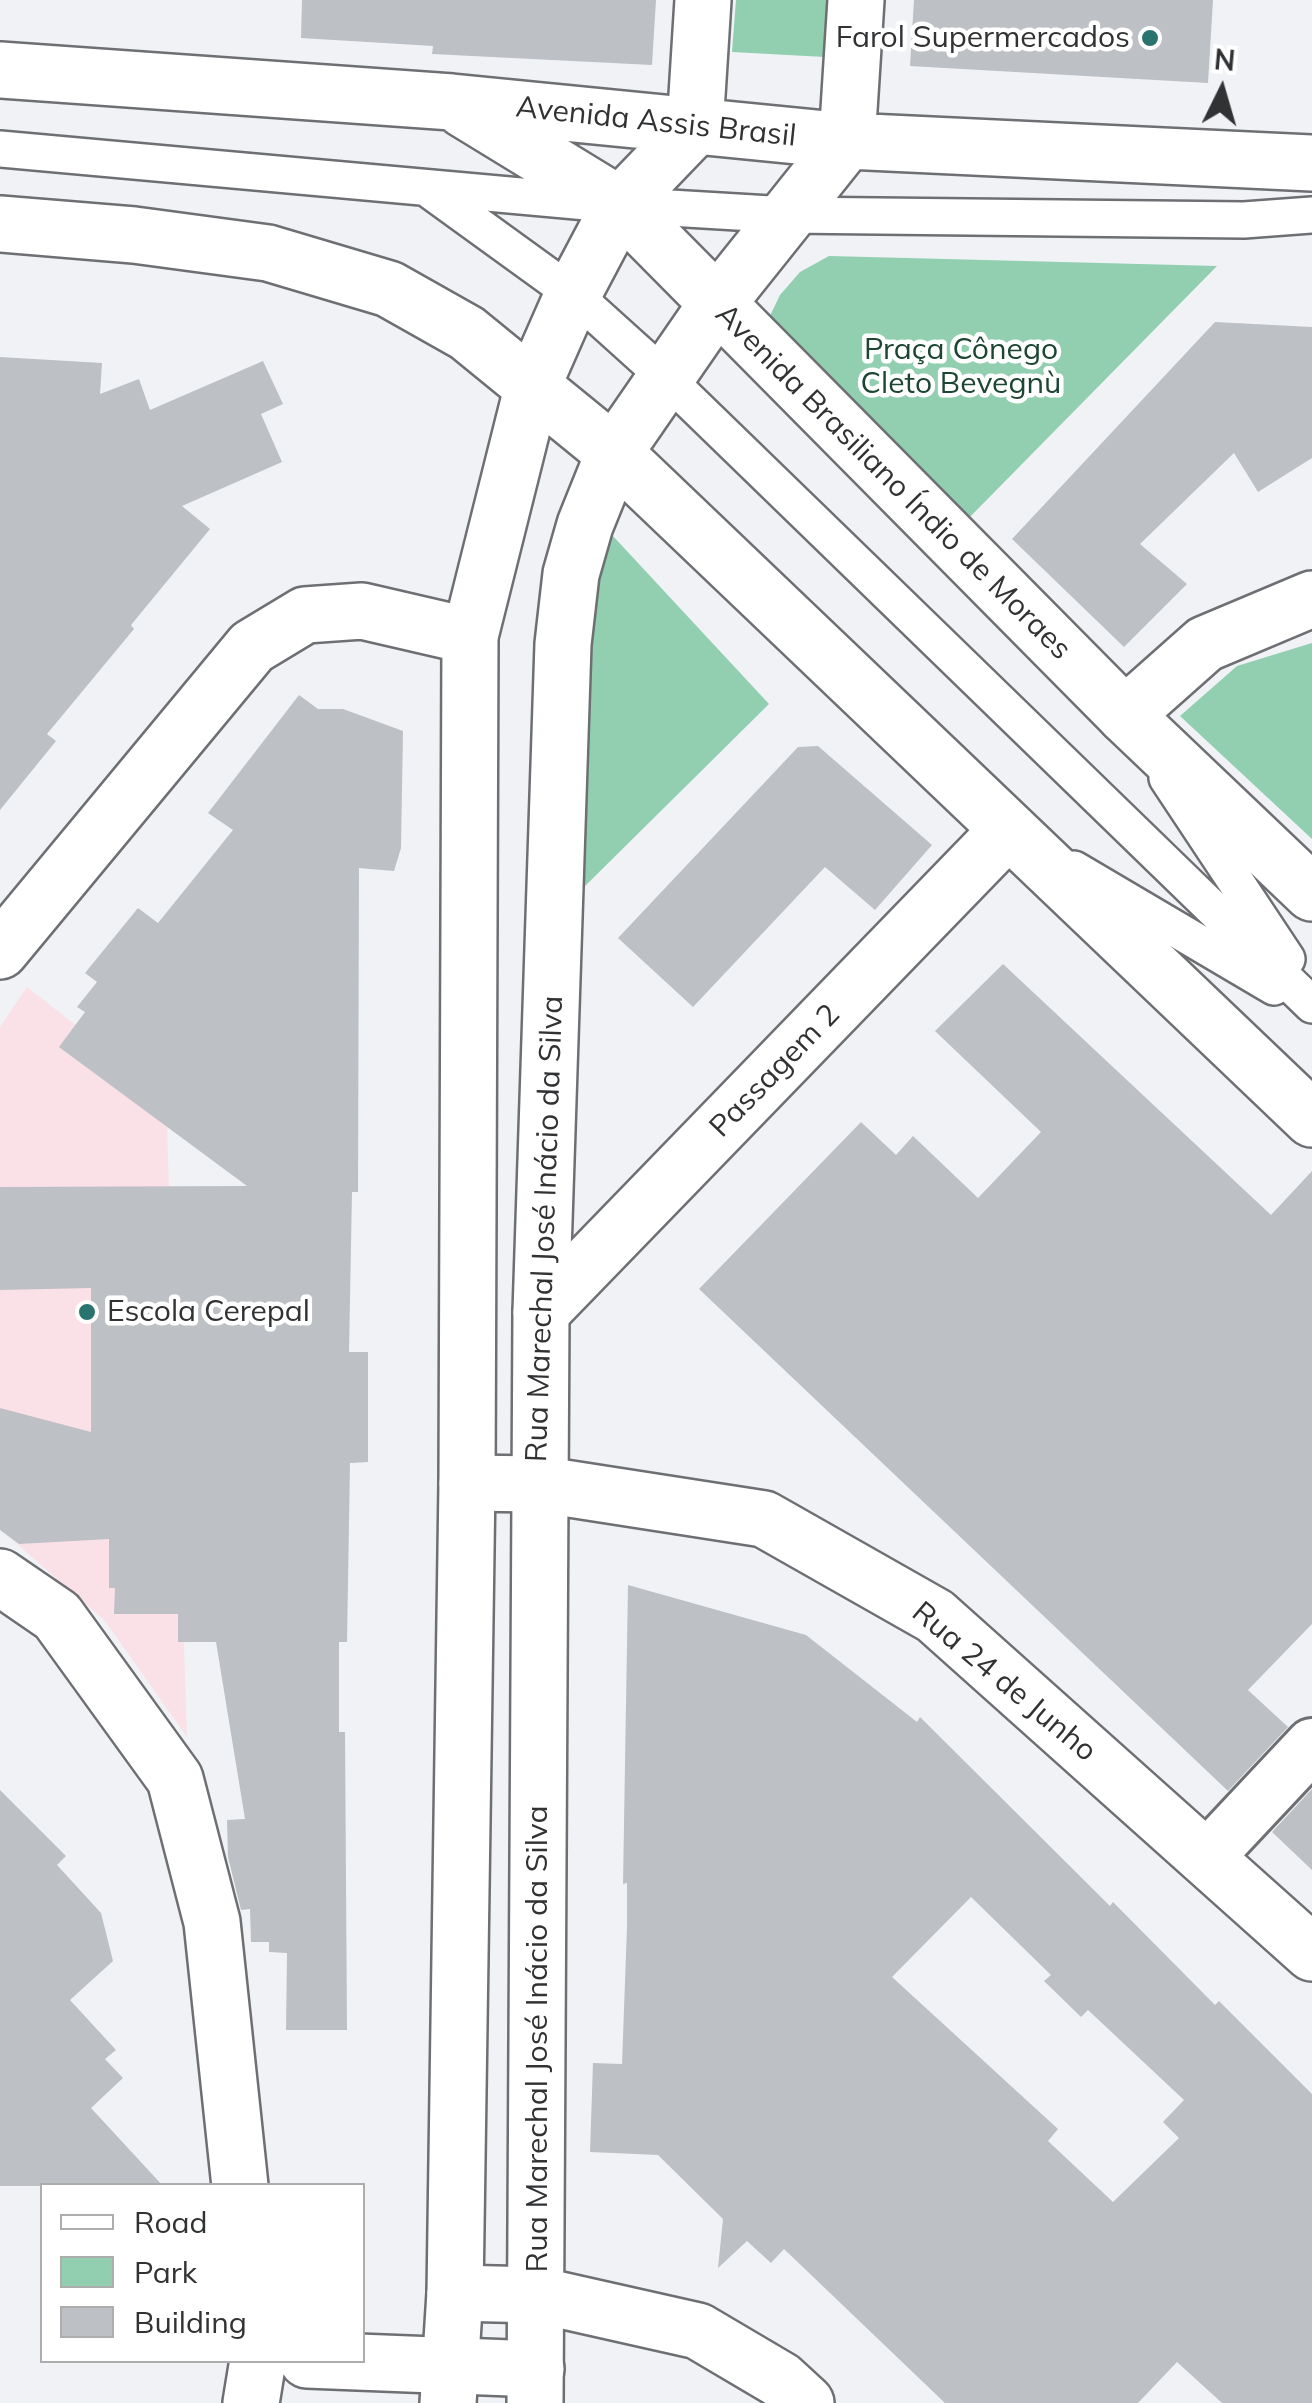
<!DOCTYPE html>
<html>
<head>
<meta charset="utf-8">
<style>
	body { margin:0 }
	#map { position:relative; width:1312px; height:2403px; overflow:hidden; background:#f0f2f6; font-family:Mulish,sans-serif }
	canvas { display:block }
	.legend { position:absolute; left:40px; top:2183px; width:325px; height:180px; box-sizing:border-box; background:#fff; border:2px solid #adadae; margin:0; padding:12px 18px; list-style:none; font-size:30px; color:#313234 }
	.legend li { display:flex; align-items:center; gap:20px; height:50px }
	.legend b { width:50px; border:2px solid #adadae }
	.north { position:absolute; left:1172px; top:40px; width:100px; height:100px; -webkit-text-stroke:8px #fff; paint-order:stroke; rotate:5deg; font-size:28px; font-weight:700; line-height:40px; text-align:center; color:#313234 }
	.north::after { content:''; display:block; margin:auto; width:35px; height:45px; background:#313234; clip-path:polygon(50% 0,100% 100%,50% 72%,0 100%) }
</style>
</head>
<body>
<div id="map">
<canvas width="1312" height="2403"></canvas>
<ul class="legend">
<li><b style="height:12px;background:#fff"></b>Road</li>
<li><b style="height:28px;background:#91cfb0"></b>Park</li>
<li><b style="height:28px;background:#bdc0c4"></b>Building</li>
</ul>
<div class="north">N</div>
</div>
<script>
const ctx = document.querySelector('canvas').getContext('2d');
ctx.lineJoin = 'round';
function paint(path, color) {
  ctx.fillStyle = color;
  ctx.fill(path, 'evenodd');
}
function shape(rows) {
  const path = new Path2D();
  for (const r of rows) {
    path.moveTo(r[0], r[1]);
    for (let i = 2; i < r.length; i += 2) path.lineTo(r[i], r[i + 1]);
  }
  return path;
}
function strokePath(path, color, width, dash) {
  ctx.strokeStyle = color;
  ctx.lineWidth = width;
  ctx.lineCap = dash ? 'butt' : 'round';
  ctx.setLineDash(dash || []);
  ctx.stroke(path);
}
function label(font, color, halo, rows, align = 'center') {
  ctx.font = font + ' Mulish,sans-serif';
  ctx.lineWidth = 9;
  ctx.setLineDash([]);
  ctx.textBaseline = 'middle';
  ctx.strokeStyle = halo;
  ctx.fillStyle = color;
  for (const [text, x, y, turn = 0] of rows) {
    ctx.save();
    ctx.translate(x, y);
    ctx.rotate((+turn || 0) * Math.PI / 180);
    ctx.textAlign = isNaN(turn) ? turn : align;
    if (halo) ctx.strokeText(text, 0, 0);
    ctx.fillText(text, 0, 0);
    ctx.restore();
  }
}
paint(shape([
	[27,987,166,1096,187,1737,105,1621,0,1529,0,1027]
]), '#fae0e7');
paint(shape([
	[736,0,828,0,825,57,732,52],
	[829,256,1217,266,962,525,766,324,780,295,800,272],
	[612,535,769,704,581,890,589,583],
	[1312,643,1312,839,1180,716,1237,666]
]), '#91cfb0');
paint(shape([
	[302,0,656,0,652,65,432,54,433,46,301,38],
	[914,0,1213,0,1208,83,910,66],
	[1215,322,1312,327,1312,458,1258,492,1234,453,1140,544,1187,584,1124,647,1012,539],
	[0,357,102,363,100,394,139,379,150,410,263,361,283,404,261,414,282,462,182,506,210,529,131,625,134,629,47,734,56,741,0,810],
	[299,695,318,709,343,709,403,731,401,848,394,871,359,868,358,1192,352,1192,349,1352,368,1352,368,1462,350,1463,347,1642,339,1642,339,1732,345,1732,347,2030,286,2030,287,1953,269,1952,269,1942,251,1942,250,1909,241,1910,228,1857,227,1820,245,1819,216,1642,178,1642,178,1614,114,1614,115,1588,109,1588,109,1539,19,1544,0,1530,0,1408,91,1432,91,1288,0,1290,0,1187,247,1186,59,1047,85,1012,77,1007,97,982,85,973,138,908,158,923,233,830,208,813],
	[818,746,932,845,875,910,825,867,693,1007,618,938,798,747],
	[1003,964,1271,1215,1312,1171,1312,1624,1248,1690,1288,1727,1228,1791,699,1289,861,1122,896,1155,913,1136,978,1198,1041,1132,935,1031],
	[628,1585,806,1635,917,1722,920,1717,1110,1906,1113,1902,1215,2005,1219,2001,1312,2094,1312,2403,1222,2403,1177,2362,1138,2403,945,2403,784,2249,771,2263,747,2241,718,2268,723,2219,658,2155,590,2152,593,2063,622,2064,627,1927,627,1883,623,1884],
	[971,1897,1051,1975,1044,1981,1081,2017,1088,2010,1184,2100,1163,2122,1179,2138,1113,2202,1048,2141,1058,2129,892,1977],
	[1312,1789,1312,1870,1272,1832],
	[0,1790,66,1856,57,1865,101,1913,113,1961,70,2000,116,2050,105,2059,123,2078,91,2108,163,2186,0,2186]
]), '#bdc0c4');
const service = shape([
	[0,149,620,205,787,215,1244,220,1312,215],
	[428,189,573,294,665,377,1312,1005],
	[1167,778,1287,959],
	[1074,869,1274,987]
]);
const pedestrian = shape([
	[1206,1858,1312,1745]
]);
const minor = shape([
	[1125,715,1205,644,1312,599],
	[0,951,252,647,305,615,362,611,470,636],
	[467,1483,538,1484,764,1519,935,1616,1312,1953],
	[0,1577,57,1616,175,1779,212,1922,240,2186],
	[455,2293,538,2295,698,2331,781,2380,806,2403],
	[307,2360,536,2369],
	[251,2403,258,2360]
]);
const tertiary = shape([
	[541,1312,1008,830]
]);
const secondary = shape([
	[0,70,452,102,847,141,1312,163],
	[463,109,620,205,1125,715,1312,893],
	[695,127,703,0],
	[847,141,856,0],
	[0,224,134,235,268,253,389,289,467,333,614,453,1312,1119],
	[448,2403,455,2293,467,1483,470,636,533,385,573,294,620,205,695,127],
	[535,2403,541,1312,563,644,571,574,585,525,614,453,716,305,847,141]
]);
strokePath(service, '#6d6f73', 40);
strokePath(pedestrian, '#6d6f73', 58);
strokePath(minor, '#6d6f73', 60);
strokePath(tertiary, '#6d6f73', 60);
strokePath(secondary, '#6d6f73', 60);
strokePath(service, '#fff', 35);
strokePath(pedestrian, '#fff', 52);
strokePath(minor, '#fff', 55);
strokePath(tertiary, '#fff', 55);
strokePath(secondary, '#fff', 55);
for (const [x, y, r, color] of [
	[1150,38,10,"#2a736f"],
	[87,1312,10,"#2a736f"]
]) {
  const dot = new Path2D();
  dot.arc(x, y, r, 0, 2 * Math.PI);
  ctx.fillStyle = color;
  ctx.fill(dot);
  strokePath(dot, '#fff', 4);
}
label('30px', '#313234', '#fff', [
	["Farol Supermercados",1130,38],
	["Escola Cerepal",107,1312,"left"]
], 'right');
label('30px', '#313234', '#fff', [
	["Avenida Assis Brasil",656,122,6],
	["Avenida Brasiliano Índio de Moraes",893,482,45],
	["Passagem 2",775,1071,-46],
	["Rua Marechal José Inácio da Silva",545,1229,-88],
	["Rua 24 de Junho",1004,1682,40],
	["Rua Marechal José Inácio da Silva",538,2039,-90]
]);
label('30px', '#1c4633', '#fff', [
	["Praça Cônego",961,350],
	["Cleto Bevegnù",961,384]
]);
</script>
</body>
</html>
